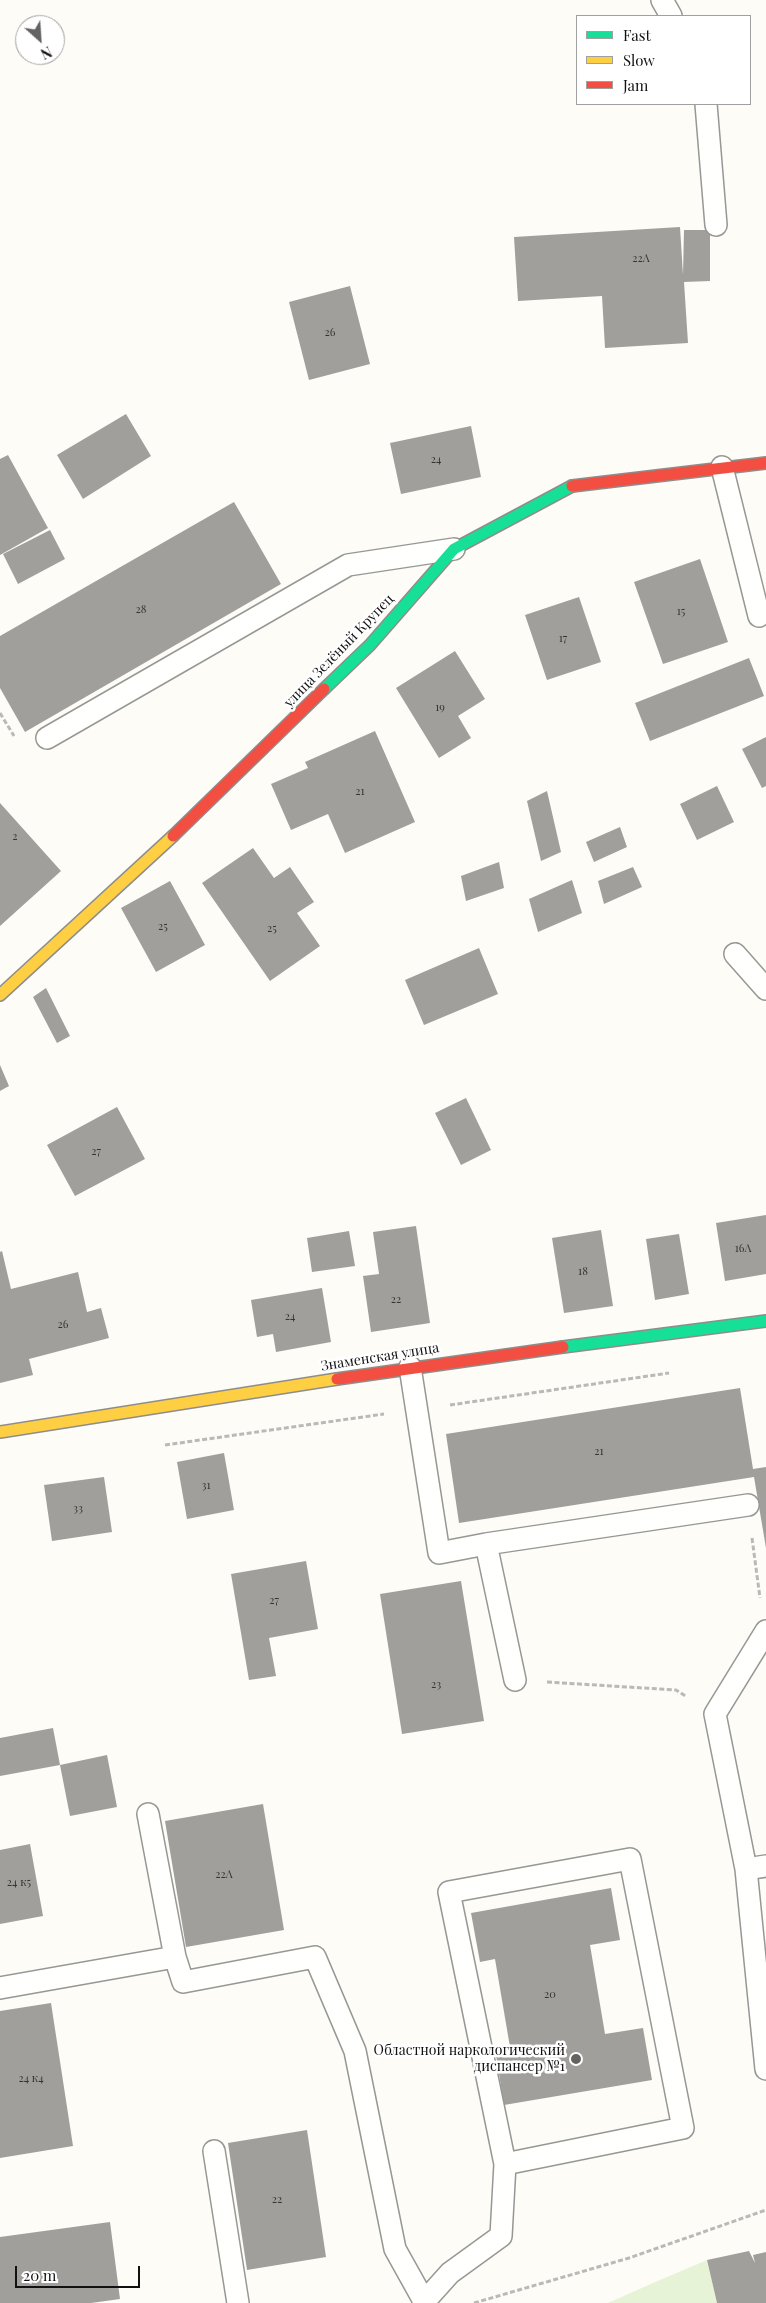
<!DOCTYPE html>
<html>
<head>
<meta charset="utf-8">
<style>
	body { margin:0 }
	#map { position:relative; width:766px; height:2303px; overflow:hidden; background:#fdfcf7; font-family:"Playfair Display",serif }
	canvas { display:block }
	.legend { position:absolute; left:576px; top:15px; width:175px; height:90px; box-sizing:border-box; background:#fff; border:1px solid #a0a0a0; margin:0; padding:6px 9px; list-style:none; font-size:15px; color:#111 }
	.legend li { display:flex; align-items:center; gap:10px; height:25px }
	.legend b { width:25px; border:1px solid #a0a0a0 }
	.north { position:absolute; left:15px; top:15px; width:50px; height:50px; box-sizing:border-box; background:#fff; border:1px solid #a0a0a0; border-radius:50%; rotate:154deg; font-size:14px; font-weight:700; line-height:20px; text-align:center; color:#111 }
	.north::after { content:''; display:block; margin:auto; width:18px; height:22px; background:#646362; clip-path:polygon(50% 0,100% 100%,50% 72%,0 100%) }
	.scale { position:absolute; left:15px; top:2266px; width:125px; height:22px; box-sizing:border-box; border:2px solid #111; border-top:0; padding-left:6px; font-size:15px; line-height:18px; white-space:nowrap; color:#111; -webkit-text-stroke:4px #fff; paint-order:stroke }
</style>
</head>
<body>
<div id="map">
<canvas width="766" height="2303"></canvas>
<ul class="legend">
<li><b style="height:6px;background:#16e098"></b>Fast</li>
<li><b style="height:6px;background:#ffcf43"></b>Slow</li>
<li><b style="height:6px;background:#f24e42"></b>Jam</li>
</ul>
<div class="north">N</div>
<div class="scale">20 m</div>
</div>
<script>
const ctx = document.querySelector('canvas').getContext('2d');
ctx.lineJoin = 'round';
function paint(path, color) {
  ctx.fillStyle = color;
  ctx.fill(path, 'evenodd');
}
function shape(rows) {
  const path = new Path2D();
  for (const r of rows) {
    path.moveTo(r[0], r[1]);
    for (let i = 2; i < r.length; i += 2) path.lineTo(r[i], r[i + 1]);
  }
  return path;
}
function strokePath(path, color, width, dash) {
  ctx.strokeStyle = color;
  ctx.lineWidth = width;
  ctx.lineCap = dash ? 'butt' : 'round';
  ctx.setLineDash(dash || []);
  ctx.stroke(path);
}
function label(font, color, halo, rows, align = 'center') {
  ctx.font = font + ' "Playfair Display",serif';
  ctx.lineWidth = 5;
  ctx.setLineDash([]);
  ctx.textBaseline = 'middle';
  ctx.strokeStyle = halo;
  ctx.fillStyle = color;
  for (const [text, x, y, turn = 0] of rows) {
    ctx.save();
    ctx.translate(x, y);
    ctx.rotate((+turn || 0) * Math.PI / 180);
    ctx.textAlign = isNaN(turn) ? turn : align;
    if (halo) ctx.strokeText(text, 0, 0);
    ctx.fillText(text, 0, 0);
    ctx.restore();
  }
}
paint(shape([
	[707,2260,717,2303,608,2303,653,2283]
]), '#e7f3d7');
paint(shape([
	[680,227,683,275,684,230,710,230,710,281,684,282,688,343,605,348,602,296,518,301,514,237],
	[350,286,370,364,309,380,289,302],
	[126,414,151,456,83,499,57,455],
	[471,426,481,477,401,494,390,443],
	[8,455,48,528,0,555,0,459],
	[234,502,281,584,25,732,0,688,0,636],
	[50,530,65,559,18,584,3,554],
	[700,559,728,642,663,664,634,582],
	[579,597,601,662,547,680,525,615],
	[455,651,485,699,458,716,471,738,439,758,396,688],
	[749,658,764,696,650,741,635,703],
	[375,731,415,822,345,853,328,814,291,830,271,784,308,768,305,762],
	[766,737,766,786,762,788,742,749],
	[717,786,734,822,697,840,680,804],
	[547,791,561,852,541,861,527,801],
	[0,803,61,871,0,926],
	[620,827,627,847,594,862,586,842],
	[253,848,274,878,290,867,314,902,297,913,320,946,270,981,202,883],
	[499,862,504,888,466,901,461,876],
	[633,867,642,887,604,904,598,881],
	[572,880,582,913,538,932,529,899],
	[170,881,205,945,156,972,121,908],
	[479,948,498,994,424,1025,405,980],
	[46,988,70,1036,57,1043,33,997],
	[0,1065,9,1086,0,1091],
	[466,1098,491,1150,461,1165,435,1113],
	[117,1107,145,1159,75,1196,47,1145],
	[766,1215,766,1274,725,1281,716,1223],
	[416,1226,430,1323,371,1332,363,1276,379,1274,373,1232],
	[601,1230,613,1306,564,1313,552,1238],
	[349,1231,355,1266,312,1272,307,1238],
	[679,1234,689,1294,655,1300,646,1239],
	[2,1251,11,1289,78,1272,87,1312,101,1308,109,1338,29,1359,33,1375,0,1383,0,1252],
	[322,1288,331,1342,276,1352,273,1334,257,1337,251,1300],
	[740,1388,753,1469,766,1467,766,1548,754,1477,459,1523,446,1434],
	[224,1453,234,1510,187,1519,177,1462],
	[104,1477,112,1532,52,1541,44,1485],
	[306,1561,318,1629,269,1638,276,1676,249,1680,231,1574],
	[461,1581,484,1721,402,1734,380,1594],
	[53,1728,60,1765,0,1776,0,1738],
	[107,1755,117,1807,70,1816,60,1765],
	[263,1804,284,1930,186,1947,165,1821],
	[30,1844,43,1916,0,1924,0,1850],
	[611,1888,620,1940,590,1945,605,2034,643,2028,652,2080,504,2105,496,2055,511,2053,495,1959,480,1962,471,1913],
	[51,2003,73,2146,0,2158,0,2011],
	[307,2130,326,2257,247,2270,228,2143],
	[110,2222,120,2299,91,2303,0,2303,0,2237],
	[749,2251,755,2263,753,2255,766,2252,766,2303,717,2303,707,2260]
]), '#a19f9c');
const lane = shape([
	[662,0,671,16],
	[706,104,716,225],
	[722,467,759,616],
	[47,738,348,565,454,549],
	[735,954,766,989],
	[410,1367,439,1553,486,1544,748,1505],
	[486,1544,515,1680],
	[766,1631,715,1714,746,1869,766,2069],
	[746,1869,766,1866],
	[175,1957,183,1982,315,1957,355,2051,395,2249,424,2301],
	[0,1988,175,1957,148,1814],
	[214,2151,238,2303],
	[423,2303,450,2273,501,2236,505,2164,449,1892,630,1859,683,2128,505,2164]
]);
const fast = shape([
	[324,689,370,645,454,549,572,486],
	[563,1347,766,1321]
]);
const slow = shape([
	[0,995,173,836],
	[0,1432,337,1379]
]);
const jam = shape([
	[572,486,766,463],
	[173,836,324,689],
	[337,1379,563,1347]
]);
strokePath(lane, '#979795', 24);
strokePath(fast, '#8e8d8b', 14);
strokePath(slow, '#8e8d8b', 14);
strokePath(jam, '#8e8d8b', 14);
strokePath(shape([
	[0,713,14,736],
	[450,1405,669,1373],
	[165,1445,384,1414],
	[752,1538,760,1598],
	[547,1682,676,1690,687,1697],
	[474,2303,629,2258,766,2210]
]), '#b9b9b8', 3, [5, 2.5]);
strokePath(lane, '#fffffe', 21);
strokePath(fast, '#16e098', 11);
strokePath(slow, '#ffcf43', 11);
strokePath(jam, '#f24e42', 11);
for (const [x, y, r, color] of [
	[576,2059,6,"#646362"]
]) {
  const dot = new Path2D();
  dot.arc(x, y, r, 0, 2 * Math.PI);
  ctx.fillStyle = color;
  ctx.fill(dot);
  strokePath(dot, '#fff', 2);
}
label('11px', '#353434', null, [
	["22А",641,259],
	["26",330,333],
	["24",436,460],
	["28",141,610],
	["15",681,612],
	["17",563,639],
	["19",440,708],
	["21",360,792],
	["2",15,837],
	["25",163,927],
	["25",272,929],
	["27",96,1152],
	["16А",743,1249],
	["18",583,1272],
	["22",396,1300],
	["24",290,1317],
	["26",63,1325],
	["21",599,1452],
	["31",206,1486],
	["33",78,1509],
	["27",274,1601],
	["23",436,1685],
	["22А",224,1875],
	["24 к5",19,1883],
	["20",550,1995],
	["24 к4",31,2079],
	["22",277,2200]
]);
label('14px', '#111', '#fff', [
	["улица Зелёный Крупец",339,651,-46],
	["Знаменская улица",380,1357,-9]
]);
label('14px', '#111', '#fff', [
	["Областной наркологический",565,2051],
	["диспансер №1",565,2067]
], 'right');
</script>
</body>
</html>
